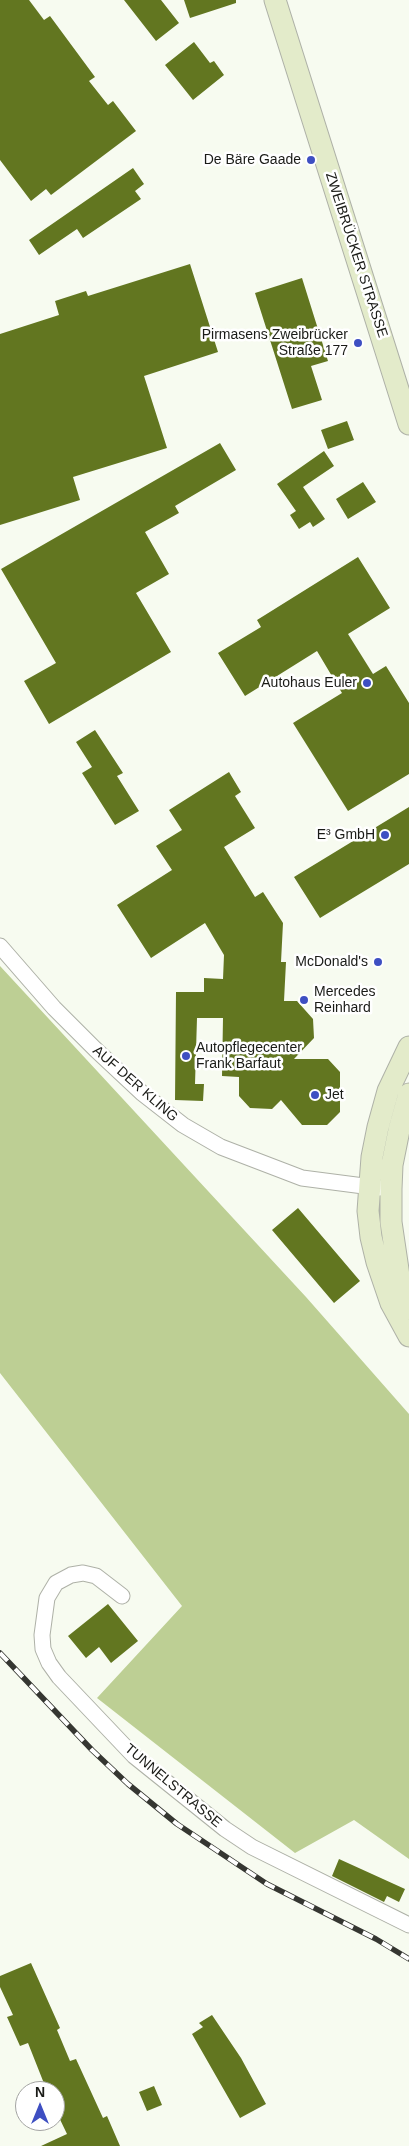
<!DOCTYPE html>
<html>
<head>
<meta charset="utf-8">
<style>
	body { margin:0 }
	#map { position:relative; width:409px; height:2146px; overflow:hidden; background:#f7fbf0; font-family:Helvetica,sans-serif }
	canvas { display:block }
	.north { position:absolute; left:15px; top:2081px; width:50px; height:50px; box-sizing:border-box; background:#fff; border:1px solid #a3a4a2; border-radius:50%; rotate:0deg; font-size:14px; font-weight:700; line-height:20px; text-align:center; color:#1a1b17 }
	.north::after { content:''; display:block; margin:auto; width:18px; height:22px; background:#3e4fc2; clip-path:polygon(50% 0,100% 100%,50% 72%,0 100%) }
</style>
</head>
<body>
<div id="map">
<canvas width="409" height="2146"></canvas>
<div class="north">N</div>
</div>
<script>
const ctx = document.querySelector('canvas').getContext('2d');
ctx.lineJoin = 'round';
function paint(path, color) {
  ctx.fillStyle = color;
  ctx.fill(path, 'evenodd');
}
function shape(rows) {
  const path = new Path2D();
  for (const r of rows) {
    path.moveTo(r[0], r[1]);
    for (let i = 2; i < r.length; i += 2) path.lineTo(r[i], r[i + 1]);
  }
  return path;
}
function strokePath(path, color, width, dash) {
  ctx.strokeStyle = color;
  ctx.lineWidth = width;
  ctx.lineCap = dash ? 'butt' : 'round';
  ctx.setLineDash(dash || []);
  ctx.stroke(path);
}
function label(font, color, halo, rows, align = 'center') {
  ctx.font = font + ' Helvetica,sans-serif';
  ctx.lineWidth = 5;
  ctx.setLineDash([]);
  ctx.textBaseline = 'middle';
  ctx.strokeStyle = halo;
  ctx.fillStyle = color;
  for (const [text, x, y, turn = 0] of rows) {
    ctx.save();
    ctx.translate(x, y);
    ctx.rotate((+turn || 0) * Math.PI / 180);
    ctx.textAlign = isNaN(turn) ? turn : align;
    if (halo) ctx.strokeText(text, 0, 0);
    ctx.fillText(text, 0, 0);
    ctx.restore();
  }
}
paint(shape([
	[0,966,306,1297,409,1414,409,1859,354,1820,295,1853,97,1698,182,1606,0,1373]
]), '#bdcf94');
paint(shape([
	[0,0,29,0,44,20,50,16,95,77,89,81,108,105,113,101,136,131,51,195,46,189,31,201,0,160],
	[124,0,161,0,179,23,156,41],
	[184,0,236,0,236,3,190,18],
	[194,42,210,63,214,61,224,75,193,100,165,65],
	[133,168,144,184,135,191,141,199,83,238,77,229,39,255,29,240],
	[190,264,218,352,144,376,167,448,73,477,80,500,0,525,0,334,59,315,55,301,86,291,88,296],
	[302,278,328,361,311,366,322,400,292,409,255,293],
	[347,421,354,440,328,449,321,430],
	[220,443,236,470,175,506,179,513,145,532,169,574,136,593,171,652,49,724,24,681,56,663,1,569],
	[324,451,334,466,303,487,325,519,313,527,310,522,299,529,290,515,296,511,277,484],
	[363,482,376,502,348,519,336,499],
	[358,557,390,608,348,634,373,674,386,666,409,703,409,774,348,811,293,723,342,693,317,651,245,696,218,653,261,627,257,620],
	[95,730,123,773,117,776,139,811,115,825,82,773,92,767,76,742],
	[229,772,241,792,235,796,255,828,224,847,255,897,263,892,283,923,281,962,286,962,284,1001,297,1001,313,1019,314,1038,294,1059,328,1059,340,1072,340,1112,327,1125,302,1125,281,1100,272,1109,250,1108,239,1096,239,1077,222,1076,223,1018,197,1018,195,1084,204,1084,203,1101,175,1100,176,992,204,992,204,978,223,979,224,955,205,923,151,958,117,905,172,870,156,846,182,830,169,810],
	[409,807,409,864,320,918,294,877],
	[298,1208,360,1281,334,1303,272,1230],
	[108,1604,138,1641,111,1663,99,1647,86,1658,68,1636],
	[339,1859,405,1889,399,1902,387,1896,384,1902,332,1876],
	[31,1963,60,2028,57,2030,70,2061,76,2059,103,2118,107,2116,120,2146,41,2146,67,2134,55,2109,55,2091,47,2091,28,2043,20,2046,7,2017,13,2015,0,1987,0,1976],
	[212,2015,241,2058,266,2104,240,2118,192,2034,203,2027,199,2023],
	[154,2086,162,2105,147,2111,139,2092]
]), '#627620');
const street = shape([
	[0,946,54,1008,95,1049,142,1093,183,1125,221,1147,302,1178,379,1188],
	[122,1596,96,1576,83,1573,71,1575,56,1583,47,1598,42,1635,43,1649,49,1663,59,1677,134,1756,225,1829,252,1847,409,1925]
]);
const secondary = shape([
	[275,0,409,424],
	[409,1047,388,1091,378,1127,372,1157,368,1211,371,1237,377,1262,391,1303,409,1336],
	[404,1310,391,1222,391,1189,392,1165,399,1130,409,1094]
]);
strokePath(street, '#aeb1a7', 17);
strokePath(secondary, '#aeb1a7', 23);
strokePath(street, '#fff', 15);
strokePath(secondary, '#e3ebca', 21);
const rail = shape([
	[0,1653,92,1750,128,1784,177,1824,267,1884,376,1939,409,1959]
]);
strokePath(rail, '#353631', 5.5);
strokePath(rail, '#fff', 4, [11]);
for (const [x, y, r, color] of [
	[311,160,5,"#3e4fc2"],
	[358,343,5,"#3e4fc2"],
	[367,683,5,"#3e4fc2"],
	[385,835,5,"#3e4fc2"],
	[378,962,5,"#3e4fc2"],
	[304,1000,5,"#3e4fc2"],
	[186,1056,5,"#3e4fc2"],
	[315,1095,5,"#3e4fc2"]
]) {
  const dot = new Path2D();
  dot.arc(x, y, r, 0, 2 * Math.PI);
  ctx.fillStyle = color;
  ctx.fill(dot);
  strokePath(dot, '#fff', 2);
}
label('14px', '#1a1b17', '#fff', [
	["De Bäre Gaade",301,160],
	["Pirmasens Zweibrücker",348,335],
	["Straße 177",348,351],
	["Autohaus Euler",357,683],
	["E³ GmbH",375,835],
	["McDonald's",368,962],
	["Mercedes",314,992,"left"],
	["Reinhard",314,1008,"left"],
	["Autopflegecenter",196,1048,"left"],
	["Frank Barfaut",196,1064,"left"],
	["Jet",325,1095,"left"]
], 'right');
label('14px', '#1a1b17', '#fff', [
	["ZWEIBRÜCKER STRASSE",356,255,72],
	["AUF DER KLING",135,1084,41],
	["TUNNELSTRASSE",173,1786,40]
]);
</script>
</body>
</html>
